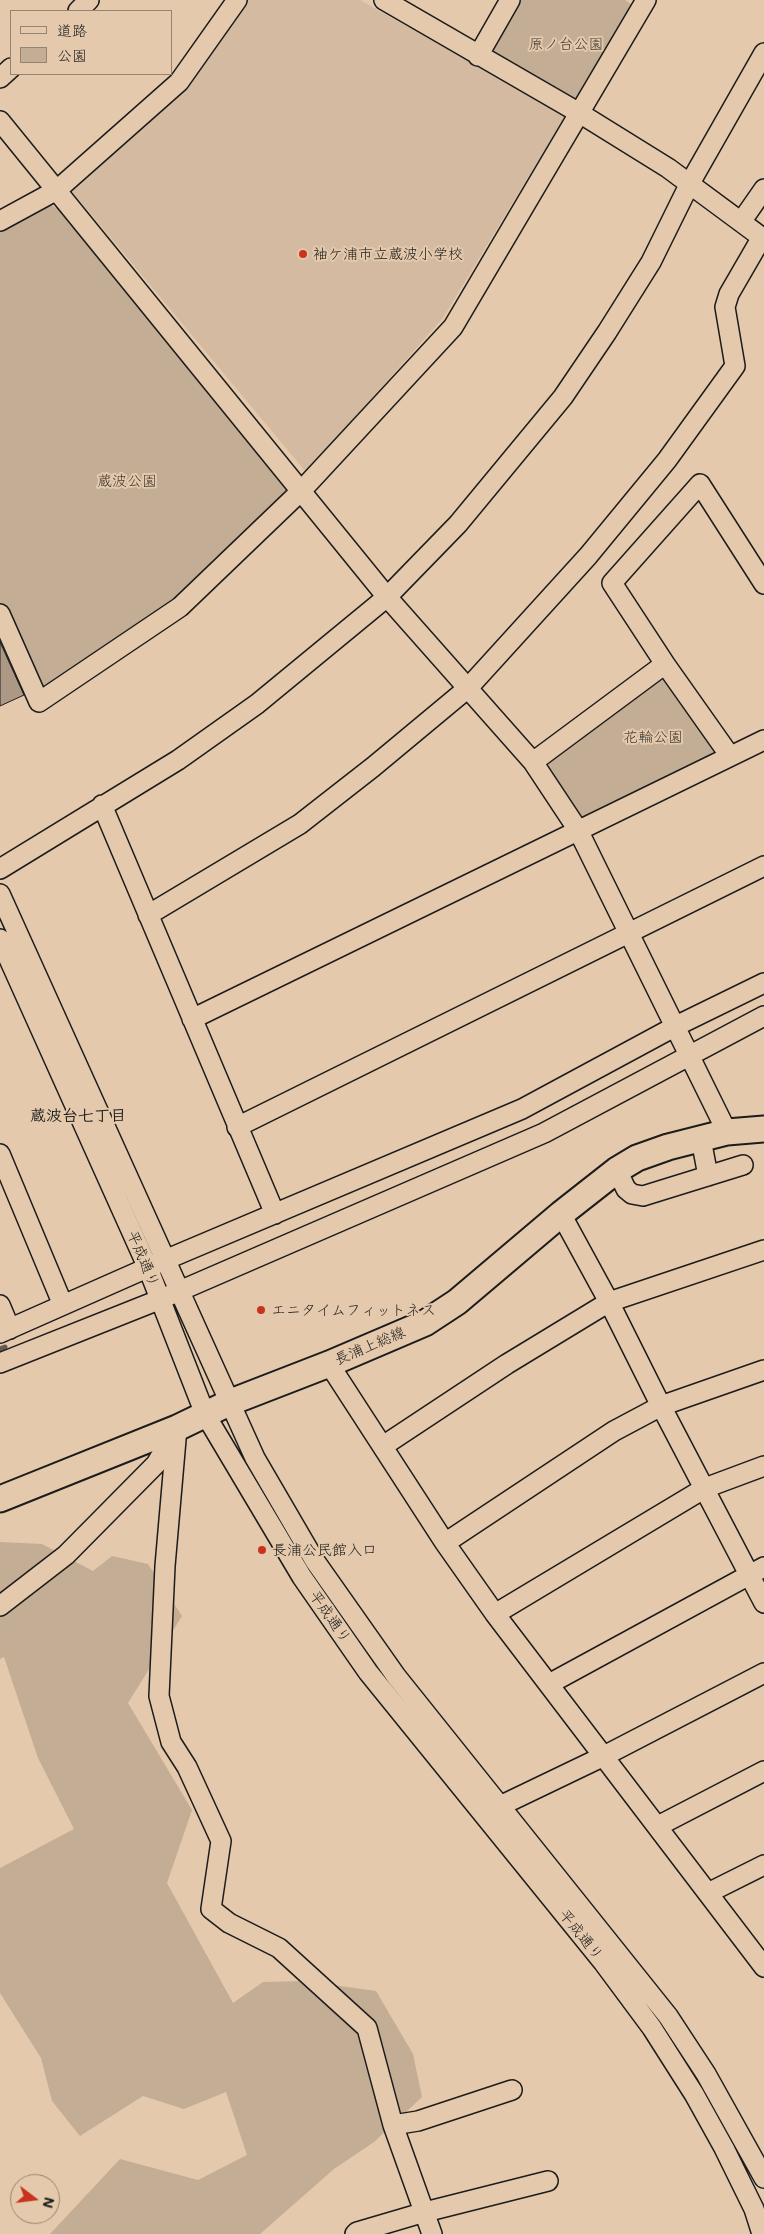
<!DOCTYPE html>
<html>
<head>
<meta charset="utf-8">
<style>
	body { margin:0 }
	#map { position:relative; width:764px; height:2234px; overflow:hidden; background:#e4c9ac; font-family:Mali,"Klee One",sans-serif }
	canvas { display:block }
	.legend { position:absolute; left:10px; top:10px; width:162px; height:65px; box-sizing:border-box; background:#e4c9ac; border:1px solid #948472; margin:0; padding:6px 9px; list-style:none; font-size:15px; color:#1c1c1c }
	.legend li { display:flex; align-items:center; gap:10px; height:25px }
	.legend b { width:25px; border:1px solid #948472 }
	.north { position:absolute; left:10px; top:2174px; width:50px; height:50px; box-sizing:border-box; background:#e4c9ac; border:1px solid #948472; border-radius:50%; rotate:105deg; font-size:14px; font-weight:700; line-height:20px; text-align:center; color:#1c1c1c }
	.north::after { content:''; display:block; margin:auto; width:18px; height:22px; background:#c8321e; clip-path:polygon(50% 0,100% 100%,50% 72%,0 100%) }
</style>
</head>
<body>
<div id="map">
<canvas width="764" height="2234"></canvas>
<ul class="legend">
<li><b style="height:6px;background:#e4c9ac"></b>道路</li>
<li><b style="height:14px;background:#c3ad94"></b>公園</li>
</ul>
<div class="north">N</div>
</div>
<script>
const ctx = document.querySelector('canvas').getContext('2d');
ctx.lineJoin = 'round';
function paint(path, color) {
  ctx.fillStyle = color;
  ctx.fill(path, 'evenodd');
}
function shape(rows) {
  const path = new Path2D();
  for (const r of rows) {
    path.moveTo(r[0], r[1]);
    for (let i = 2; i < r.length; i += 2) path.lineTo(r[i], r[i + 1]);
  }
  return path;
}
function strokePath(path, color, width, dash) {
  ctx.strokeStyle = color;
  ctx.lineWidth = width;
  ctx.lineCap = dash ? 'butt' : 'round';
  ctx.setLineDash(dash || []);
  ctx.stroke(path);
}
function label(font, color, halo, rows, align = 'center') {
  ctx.font = font + ' Mali,"Klee One",sans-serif';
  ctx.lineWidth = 4;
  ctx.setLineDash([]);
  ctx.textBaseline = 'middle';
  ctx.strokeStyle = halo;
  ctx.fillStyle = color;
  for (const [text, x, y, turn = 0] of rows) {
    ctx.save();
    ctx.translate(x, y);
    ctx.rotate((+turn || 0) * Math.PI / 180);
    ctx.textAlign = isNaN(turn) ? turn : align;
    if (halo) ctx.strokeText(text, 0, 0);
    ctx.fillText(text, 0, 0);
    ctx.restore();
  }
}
paint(shape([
	[247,0,360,0,565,116,443,318,306,472,70,189,187,86]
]), '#d3baa0');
paint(shape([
	[518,0,625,0,631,4,634,12,589,95,575,99,495,55,491,48],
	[46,203,63,211,302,490,180,607,39,702,0,614,0,227],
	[665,664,730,756,578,830,533,762],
	[0,1542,42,1544,93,1571,112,1556,148,1564,182,1616,128,1703,192,1810,167,1883,233,2003,263,1982,304,1981,376,1991,413,2054,422,2097,374,2142,334,2169,260,2234,50,2234,120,2159,198,2180,247,2155,226,2092,184,2109,143,2096,80,2136,52,2101,41,2058,0,1993,0,1868,74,1829,38,1758,4,1657,0,1659]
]), '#c3ad94');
strokePath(shape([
	[0,1349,5,1347]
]), '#665c51', 5);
const building = shape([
	[0,642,24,695,0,706,0,642]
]);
paint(building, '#ac9884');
strokePath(building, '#1c1c1c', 1);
const minor = shape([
	[384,0,581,114,668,168,764,239],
	[78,11,89,0],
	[478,56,510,0],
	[0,78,11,68],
	[0,121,387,597,533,762,578,830,727,1132],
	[0,221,57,190,179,82,237,0],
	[741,222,764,189],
	[0,614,39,702,180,607,302,490,453,327,646,0],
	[730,756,665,664,612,583,700,484,764,584],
	[533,762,665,664],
	[102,805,275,1214],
	[0,869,178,760,257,704,387,597,458,524,563,397,607,332,651,262,690,183,764,53],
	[0,894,255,1458,315,1561,396,1676,668,2016,706,2074,764,2178],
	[148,915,300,824,373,767,468,688,588,556,667,460,735,366,725,307,729,294,762,237],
	[0,939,148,1268,205,1414,302,1577,368,1672,603,1962,652,2028,694,2094,724,2148,754,2209,762,2234],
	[192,1019,764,740],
	[237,1127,764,866],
	[701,1139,708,1176],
	[0,1154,63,1305],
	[617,1170,626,1189,632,1194,643,1196,743,1165],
	[561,1214,609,1302,661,1406,764,1603],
	[0,1305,10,1329],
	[0,1333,165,1260,522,1109,676,1026,764,983],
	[0,1363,161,1299,544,1133,764,1016],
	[329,1364,445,1543,495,1614,764,1967],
	[177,1428,165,1566,159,1696,171,1742,187,1767,221,1841,211,1909,229,1923,279,1948,367,2028,393,2125,432,2234],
	[383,1446,507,1364,609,1302,764,1250],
	[445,1543,614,1431,661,1406,764,1370],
	[0,1606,66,1555,156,1464,174,1433],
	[495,1614,705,1488,764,1466],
	[549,1684,764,1567],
	[493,1812,502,1805,604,1756,764,1673],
	[658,1826,764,1771],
	[708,1893,764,1865],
	[393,2125,418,2121,512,2090],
	[355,2234,357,2232,425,2212,548,2181]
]);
const major = shape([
	[0,1499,177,1428,231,1402,329,1364,425,1323,457,1302,561,1214,617,1170,637,1158,668,1147,727,1132,764,1129]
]);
strokePath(minor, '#1c1c1c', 22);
strokePath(major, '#1c1c1c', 29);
strokePath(minor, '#e4c9ac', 19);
strokePath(major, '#e4c9ac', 25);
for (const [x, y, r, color] of [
	[303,254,5,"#c8321e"],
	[261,1310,5,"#c8321e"],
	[262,1550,5,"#c8321e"]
]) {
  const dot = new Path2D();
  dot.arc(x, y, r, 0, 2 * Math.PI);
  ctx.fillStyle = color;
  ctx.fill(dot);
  strokePath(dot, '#e4c9ac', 2);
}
label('15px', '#3d3934', '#e4c9ac', [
	["原ノ台公園",566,44],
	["蔵波公園",127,481],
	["花輪公園",653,737]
]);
label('15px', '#1c1c1c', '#e4c9ac', [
	["袖ケ浦市立蔵波小学校",313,254],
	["エニタイムフィットネス",271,1310],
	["長浦公民館入口",272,1550]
], 'left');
label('15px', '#1c1c1c', '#e4c9ac', [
	["平成通り",143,1259,67],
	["長浦上総線",370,1346,-23],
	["平成通り",330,1617,55],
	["平成通り",581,1935,51]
]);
label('bold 16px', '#1c1c1c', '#e4c9ac', [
	["蔵波台七丁目",78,1116]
]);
</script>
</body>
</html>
